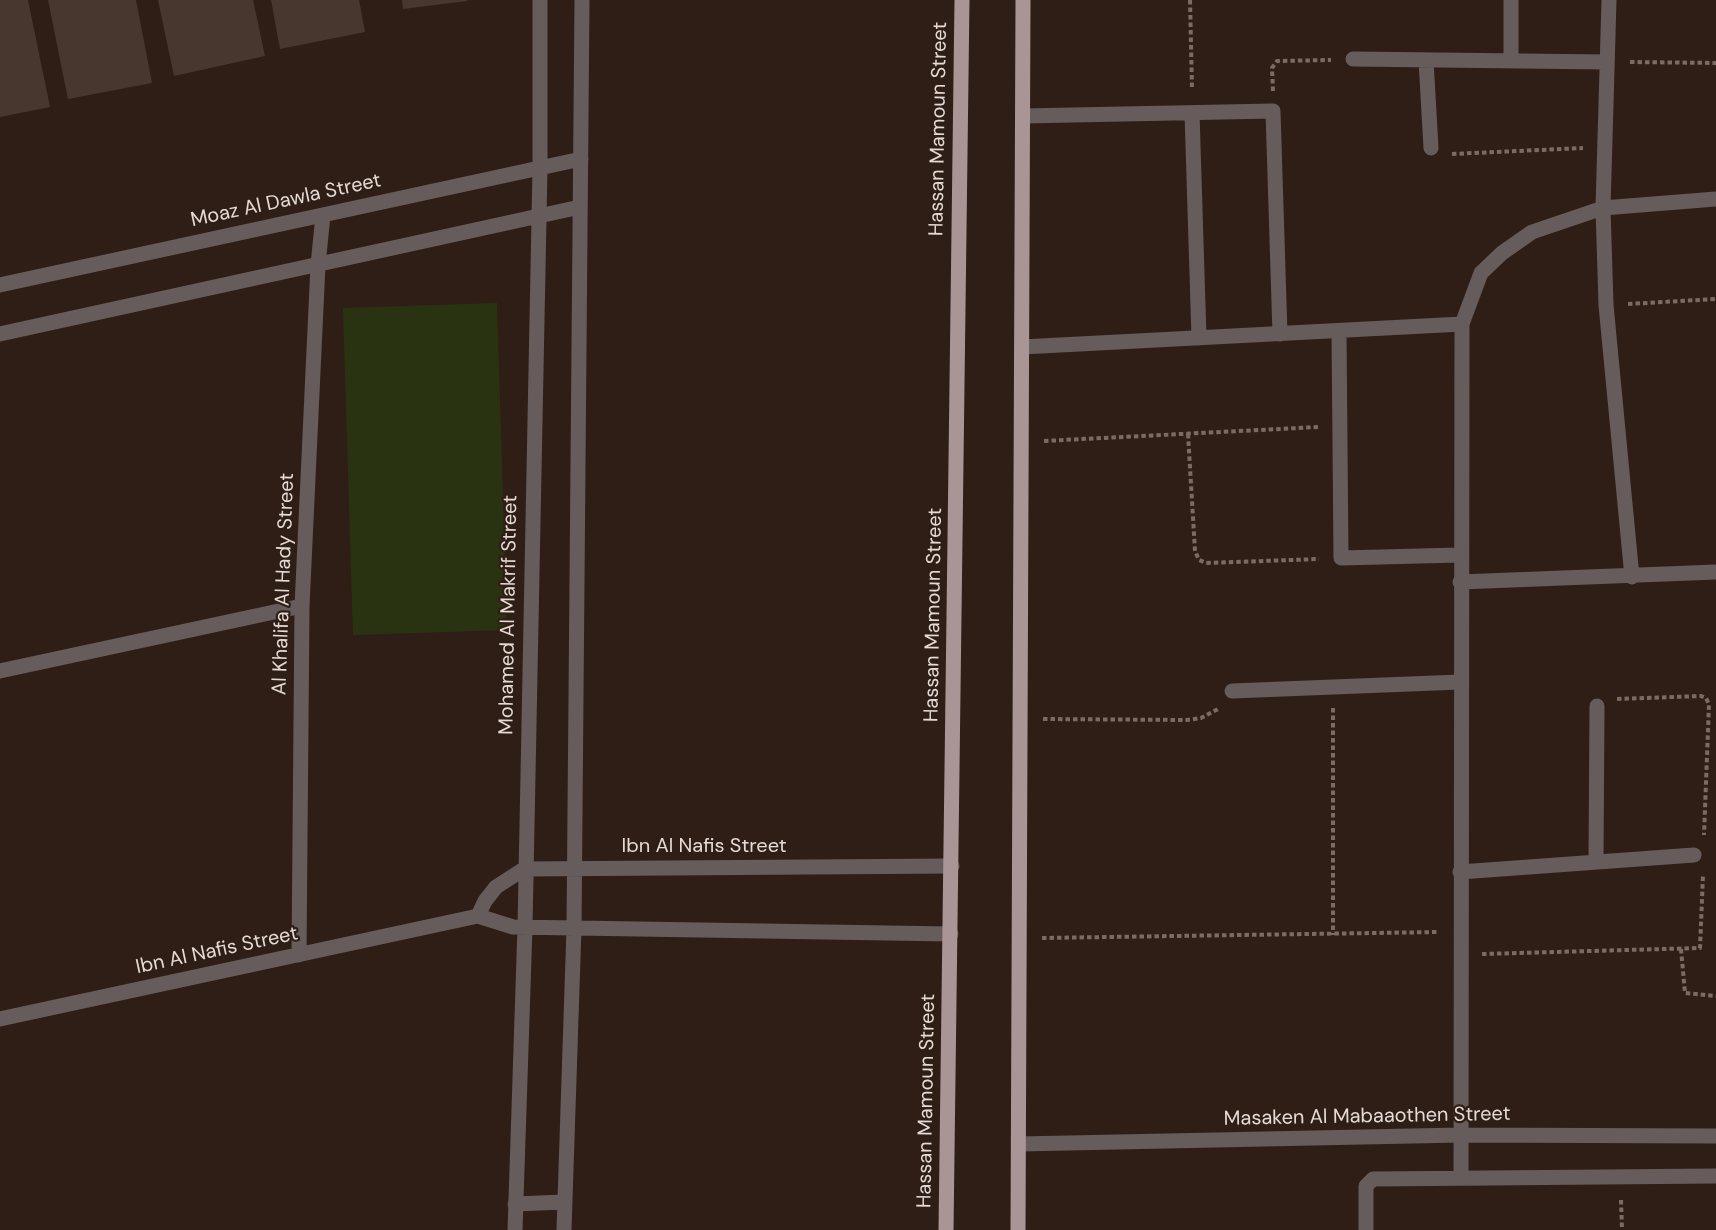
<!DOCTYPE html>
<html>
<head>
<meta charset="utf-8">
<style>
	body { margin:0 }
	canvas { display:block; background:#2e1e16 }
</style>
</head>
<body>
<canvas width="1716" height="1230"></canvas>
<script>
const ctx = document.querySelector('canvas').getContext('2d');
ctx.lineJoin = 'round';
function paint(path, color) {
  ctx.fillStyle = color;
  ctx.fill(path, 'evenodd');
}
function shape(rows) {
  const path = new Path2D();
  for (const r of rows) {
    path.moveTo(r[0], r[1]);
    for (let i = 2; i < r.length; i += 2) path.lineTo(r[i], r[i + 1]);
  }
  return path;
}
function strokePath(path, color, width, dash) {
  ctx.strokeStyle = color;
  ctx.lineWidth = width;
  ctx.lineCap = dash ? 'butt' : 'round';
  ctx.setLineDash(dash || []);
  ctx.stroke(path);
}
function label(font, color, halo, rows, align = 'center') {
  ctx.font = font + ' "DM Sans",sans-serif';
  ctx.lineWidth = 4.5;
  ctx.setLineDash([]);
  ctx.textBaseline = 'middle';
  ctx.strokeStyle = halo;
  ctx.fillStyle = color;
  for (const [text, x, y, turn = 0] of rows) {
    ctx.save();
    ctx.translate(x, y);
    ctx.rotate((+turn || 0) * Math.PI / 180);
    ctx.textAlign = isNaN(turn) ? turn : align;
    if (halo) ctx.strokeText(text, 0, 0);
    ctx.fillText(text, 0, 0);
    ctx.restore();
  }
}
paint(shape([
	[497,303,507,630,353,635,343,308]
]), '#293311');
paint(shape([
	[0,0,28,0,50,107,0,117],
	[48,0,136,0,152,83,68,99],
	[158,0,253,0,265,56,174,76],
	[271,0,359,0,365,32,280,49],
	[402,0,467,0,467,1,403,9]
]), '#48372e');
strokePath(shape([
	[1190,0,1192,89],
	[1630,62,1716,63],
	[1273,91,1272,68,1277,61,1331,60],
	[1452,154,1583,148],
	[1628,304,1716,299],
	[1188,434,1195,551,1199,560,1206,563,1319,559],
	[1044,441,1318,427],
	[1617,699,1701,696,1706,698,1709,704,1704,835],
	[1333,708,1333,935],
	[1043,719,1187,720,1201,718,1218,709],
	[1042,938,1439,932],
	[1681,949,1685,993,1716,996],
	[1482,954,1700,948,1703,875],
	[1621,1200,1622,1230]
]), '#7a6c65', 4, [4.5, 3]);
strokePath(shape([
	[1511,0,1511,61],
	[1609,0,1603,208,1606,305,1632,577],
	[1353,59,1607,62],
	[1426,60,1431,148],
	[1192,113,1199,338],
	[1023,116,1273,111,1280,334],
	[0,285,581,159],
	[1339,331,1341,558,1460,555],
	[0,334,580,207],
	[1022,347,1462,324],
	[1460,582,1716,572],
	[0,671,302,606],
	[1232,691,1460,682],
	[1596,861,1597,706],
	[1460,872,1694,855],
	[478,916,485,901,496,887,524,869,952,866],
	[299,955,302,606,318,265,323,215],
	[0,1019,478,916,513,927,951,934],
	[1019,1144,1461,1135,1716,1136],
	[1461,1178,1462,324,1481,273,1502,253,1532,232,1603,208,1716,199],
	[515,1204,564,1202],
	[515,1230,525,927,540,168,540,0],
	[564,1230,574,928,582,0],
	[1366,1230,1366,1186,1373,1179,1716,1176]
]), '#665c5c', 15);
strokePath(shape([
	[946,1230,962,0],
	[1018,1230,1023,0]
]), '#aa9596', 15);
label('20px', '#e5dad4', '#2e1e16', [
	["Hassan Mamoun Street",939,129,-89],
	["Moaz Al Dawla Street",286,201,-12],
	["Al Khalifa Al Hady Street",284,584,-88],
	["Mohamed Al Makrif Street",509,615,-89],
	["Hassan Mamoun Street",934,615,-89],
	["Ibn Al Nafis Street",704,847],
	["Ibn Al Nafis Street",217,951,-12],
	["Hassan Mamoun Street",927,1101,-89],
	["Masaken Al Mabaaothen Street",1367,1117,-1]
]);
</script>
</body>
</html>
